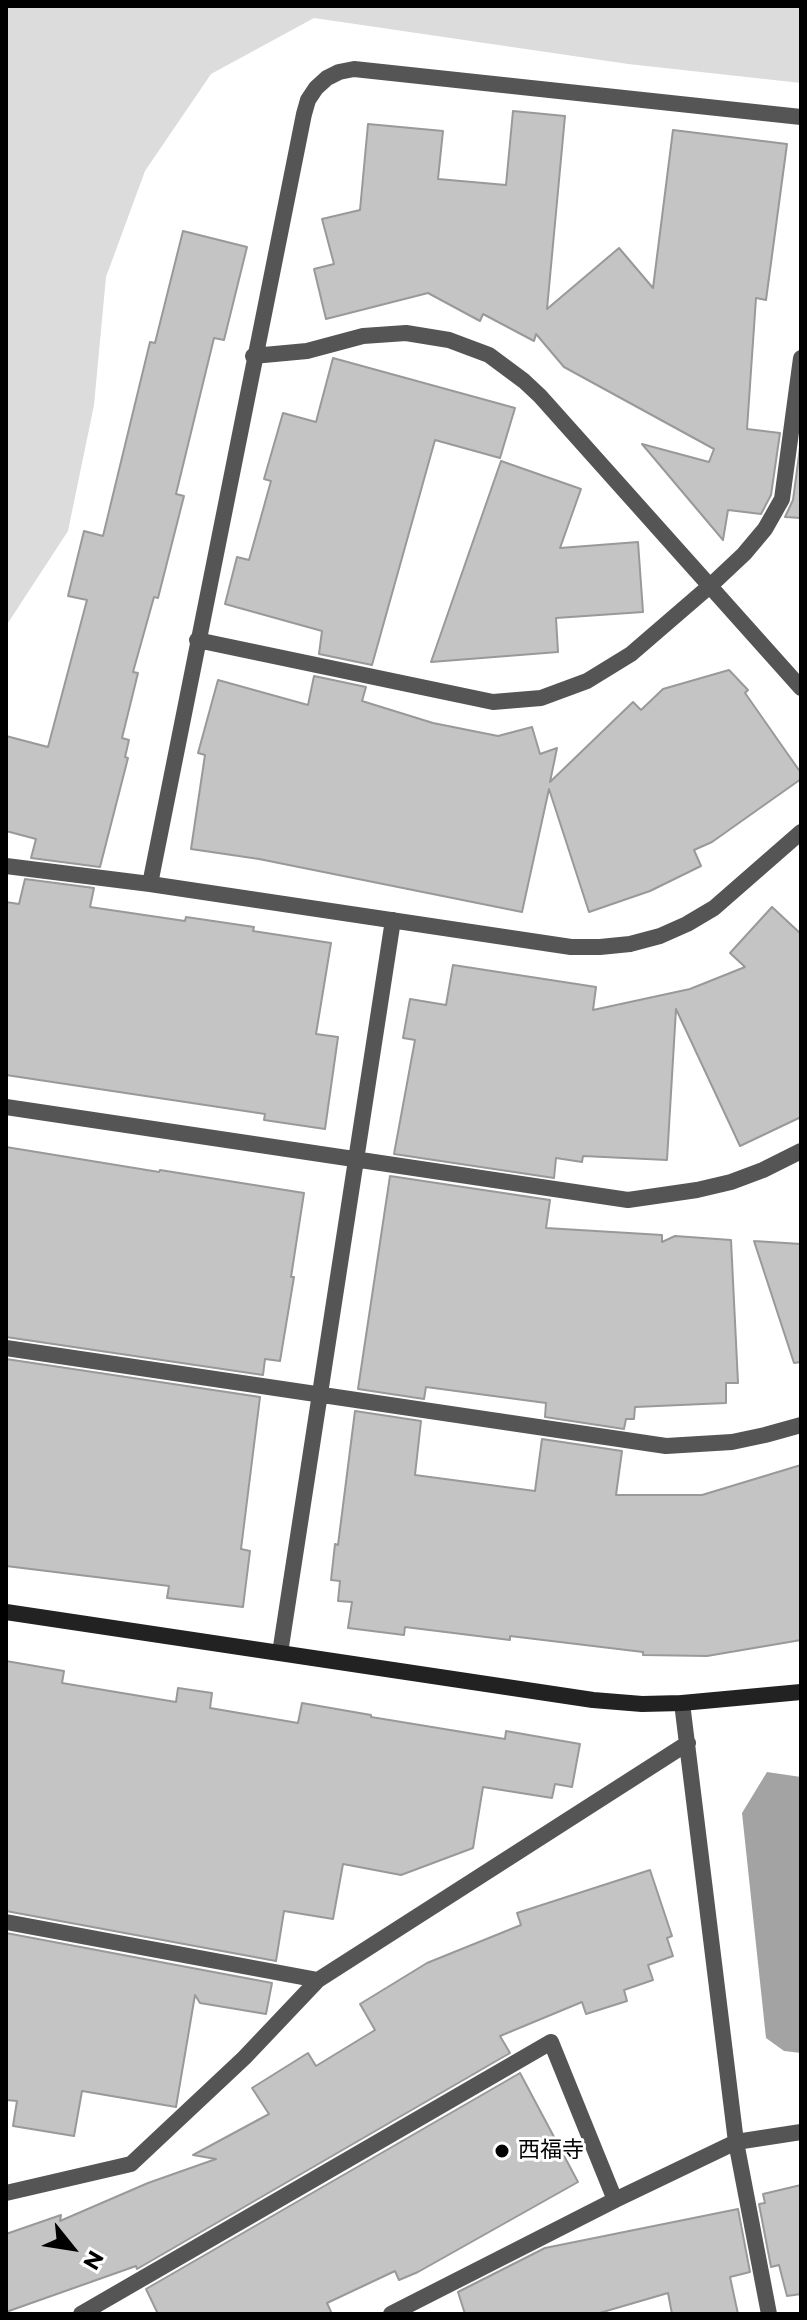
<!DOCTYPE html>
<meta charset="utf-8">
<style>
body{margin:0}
#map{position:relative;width:807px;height:2320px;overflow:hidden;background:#fff;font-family:Montserrat,sans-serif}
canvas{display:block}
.frame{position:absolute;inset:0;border:8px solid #000;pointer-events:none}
.north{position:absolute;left:32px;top:2208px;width:80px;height:80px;-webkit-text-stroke:6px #fff;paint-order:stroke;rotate:120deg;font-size:22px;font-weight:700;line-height:32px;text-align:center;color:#000}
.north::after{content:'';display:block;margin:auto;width:28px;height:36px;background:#000;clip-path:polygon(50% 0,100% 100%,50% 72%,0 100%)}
</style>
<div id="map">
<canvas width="807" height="2320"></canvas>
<div class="frame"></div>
<div class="north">N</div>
</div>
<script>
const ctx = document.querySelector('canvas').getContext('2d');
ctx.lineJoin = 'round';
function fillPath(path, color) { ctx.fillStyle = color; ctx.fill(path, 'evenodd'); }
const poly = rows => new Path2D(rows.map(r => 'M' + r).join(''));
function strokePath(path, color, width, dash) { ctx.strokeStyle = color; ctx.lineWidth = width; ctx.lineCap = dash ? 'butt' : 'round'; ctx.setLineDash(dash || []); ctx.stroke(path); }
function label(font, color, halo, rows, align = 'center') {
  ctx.font = font + ' Montserrat,"Noto Sans JP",sans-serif'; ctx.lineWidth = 6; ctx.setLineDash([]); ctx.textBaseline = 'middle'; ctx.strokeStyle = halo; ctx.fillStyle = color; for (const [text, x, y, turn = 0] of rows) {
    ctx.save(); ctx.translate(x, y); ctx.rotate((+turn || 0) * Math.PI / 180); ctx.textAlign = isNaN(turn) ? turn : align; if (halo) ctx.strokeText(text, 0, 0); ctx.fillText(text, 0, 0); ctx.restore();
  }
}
fillPath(poly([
 [6,6,801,6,801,83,628,64,314,18,211,74,145,171,106,277,94,405,68,531,6,626]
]), '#dcdcdc');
fillPath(poly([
 [767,1772,801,1777,801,2053,784,2051,766,2038,742,1813]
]), '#a3a3a3');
const building = poly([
 [513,111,565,116,547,309,619,248,653,288,673,130,787,144,766,300,756,298,747,429,780,433,771,495,761,514,728,510,723,540,642,444,709,462,714,449,564,367,536,334,534,341,483,314,480,321,428,293,326,319,314,269,334,264,322,219,360,210,368,124,443,131,438,179,506,185,513,111],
 [183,231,247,247,224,340,214,338,176,494,184,496,158,598,154,597,133,672,138,673,122,738,129,740,125,757,128,758,100,867,31,858,36,839,6,831,6,736,48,747,87,600,68,596,84,531,103,536,150,342,155,343,183,231],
 [333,358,515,408,500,458,435,440,372,665,319,654,322,631,225,604,237,557,249,560,271,481,264,479,283,413,316,422,333,358],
 [801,440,801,518,785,517,793,500,801,440],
 [501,461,581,489,560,548,638,542,643,612,556,618,558,652,431,662,501,461],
 [729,670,748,690,745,693,801,773,801,779,712,842,694,850,701,866,650,891,589,912,549,789,522,912,259,859,191,849,205,755,198,753,218,680,308,705,314,676,366,687,362,701,433,723,498,736,532,727,540,754,557,748,550,782,633,702,641,710,663,689,729,670],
 [25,879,94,888,90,907,185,921,186,917,254,927,253,931,331,943,316,1034,338,1037,325,1129,264,1120,265,1114,6,1075,6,902,19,904,25,879],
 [772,907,801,934,801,1117,740,1146,676,1009,667,1160,583,1156,582,1162,556,1158,554,1178,394,1154,415,1040,403,1038,410,999,446,1005,453,965,596,987,593,1010,690,989,745,967,730,953,772,907],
 [6,1147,159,1172,160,1170,304,1193,291,1277,294,1277,280,1361,265,1359,263,1375,6,1337,6,1147],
 [390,1176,550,1200,546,1228,662,1235,662,1242,675,1236,731,1240,738,1383,726,1383,726,1403,635,1407,634,1419,626,1419,624,1429,545,1417,546,1403,426,1387,424,1399,358,1389,390,1176],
 [754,1241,801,1244,801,1362,794,1363,754,1241],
 [6,1359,260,1397,241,1549,250,1551,243,1607,167,1598,169,1586,6,1566,6,1359],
 [355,1411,421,1421,415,1475,535,1491,542,1439,622,1451,616,1495,702,1495,801,1465,801,1640,707,1656,643,1655,643,1652,510,1636,510,1640,405,1627,404,1635,348,1628,352,1602,338,1601,340,1581,331,1580,335,1544,338,1545,355,1411],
 [6,1661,64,1671,62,1683,176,1702,178,1688,212,1693,210,1708,298,1723,302,1703,371,1715,371,1717,505,1739,506,1731,580,1744,572,1787,555,1784,552,1798,483,1787,473,1848,401,1875,343,1864,333,1919,284,1911,276,1961,6,1911,6,1661],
 [650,1870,672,1936,667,1938,673,1956,648,1965,653,1980,624,1990,627,2001,586,2014,582,2002,500,2036,510,2053,137,2269,136,2266,6,2312,6,2234,61,2215,60,2221,148,2183,216,2159,193,2155,269,2114,252,2088,308,2053,316,2066,375,2030,360,2004,427,1963,521,1925,517,1913,650,1870],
 [6,1933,272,1983,266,2014,200,2003,195,1995,176,2107,82,2091,74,2136,13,2126,17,2101,6,2100,6,1933],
 [520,2073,578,2182,418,2272,399,2280,395,2271,327,2303,332,2314,158,2314,146,2289,520,2073],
 [801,2185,801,2294,787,2296,779,2265,771,2267,759,2204,765,2203,763,2194,801,2185],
 [738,2209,750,2272,730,2277,738,2314,672,2314,668,2293,596,2314,465,2314,458,2292,545,2248,738,2209]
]);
fillPath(building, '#c4c4c4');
strokePath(building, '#999', 2);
strokePath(poly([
 [253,356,307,351,363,336,406,333,449,340,489,355,524,381,540,396,801,688],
 [197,640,493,702,541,698,587,681,631,654,711,585,744,554,765,529,782,499,801,358],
 [6,866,150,884,571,947,600,947,630,944,660,936,687,924,714,908,801,832],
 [150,884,304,114,308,100,316,88,327,78,339,72,354,69,801,117],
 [6,1107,628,1200,697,1190,731,1182,763,1170,801,1151],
 [6,1348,666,1446,732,1442,765,1435,801,1425],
 [280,1653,393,920],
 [682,1703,736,2142,769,2314],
 [6,1922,318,1980],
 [6,2193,131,2164,244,2058,318,1980,688,1743],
 [81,2314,551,2042,615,2200],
 [391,2314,615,2200,736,2142,801,2132]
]), '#555', 16);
strokePath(poly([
 [6,1612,593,1700,642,1704,682,1703,801,1692]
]), '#222', 16);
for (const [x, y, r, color] of [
 [502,2151,8,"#000"]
]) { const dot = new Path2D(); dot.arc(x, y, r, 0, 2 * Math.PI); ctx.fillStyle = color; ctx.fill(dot); strokePath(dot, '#fff', 3); }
label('22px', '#000', '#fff', [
 ["西福寺",518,2151]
], 'left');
</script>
